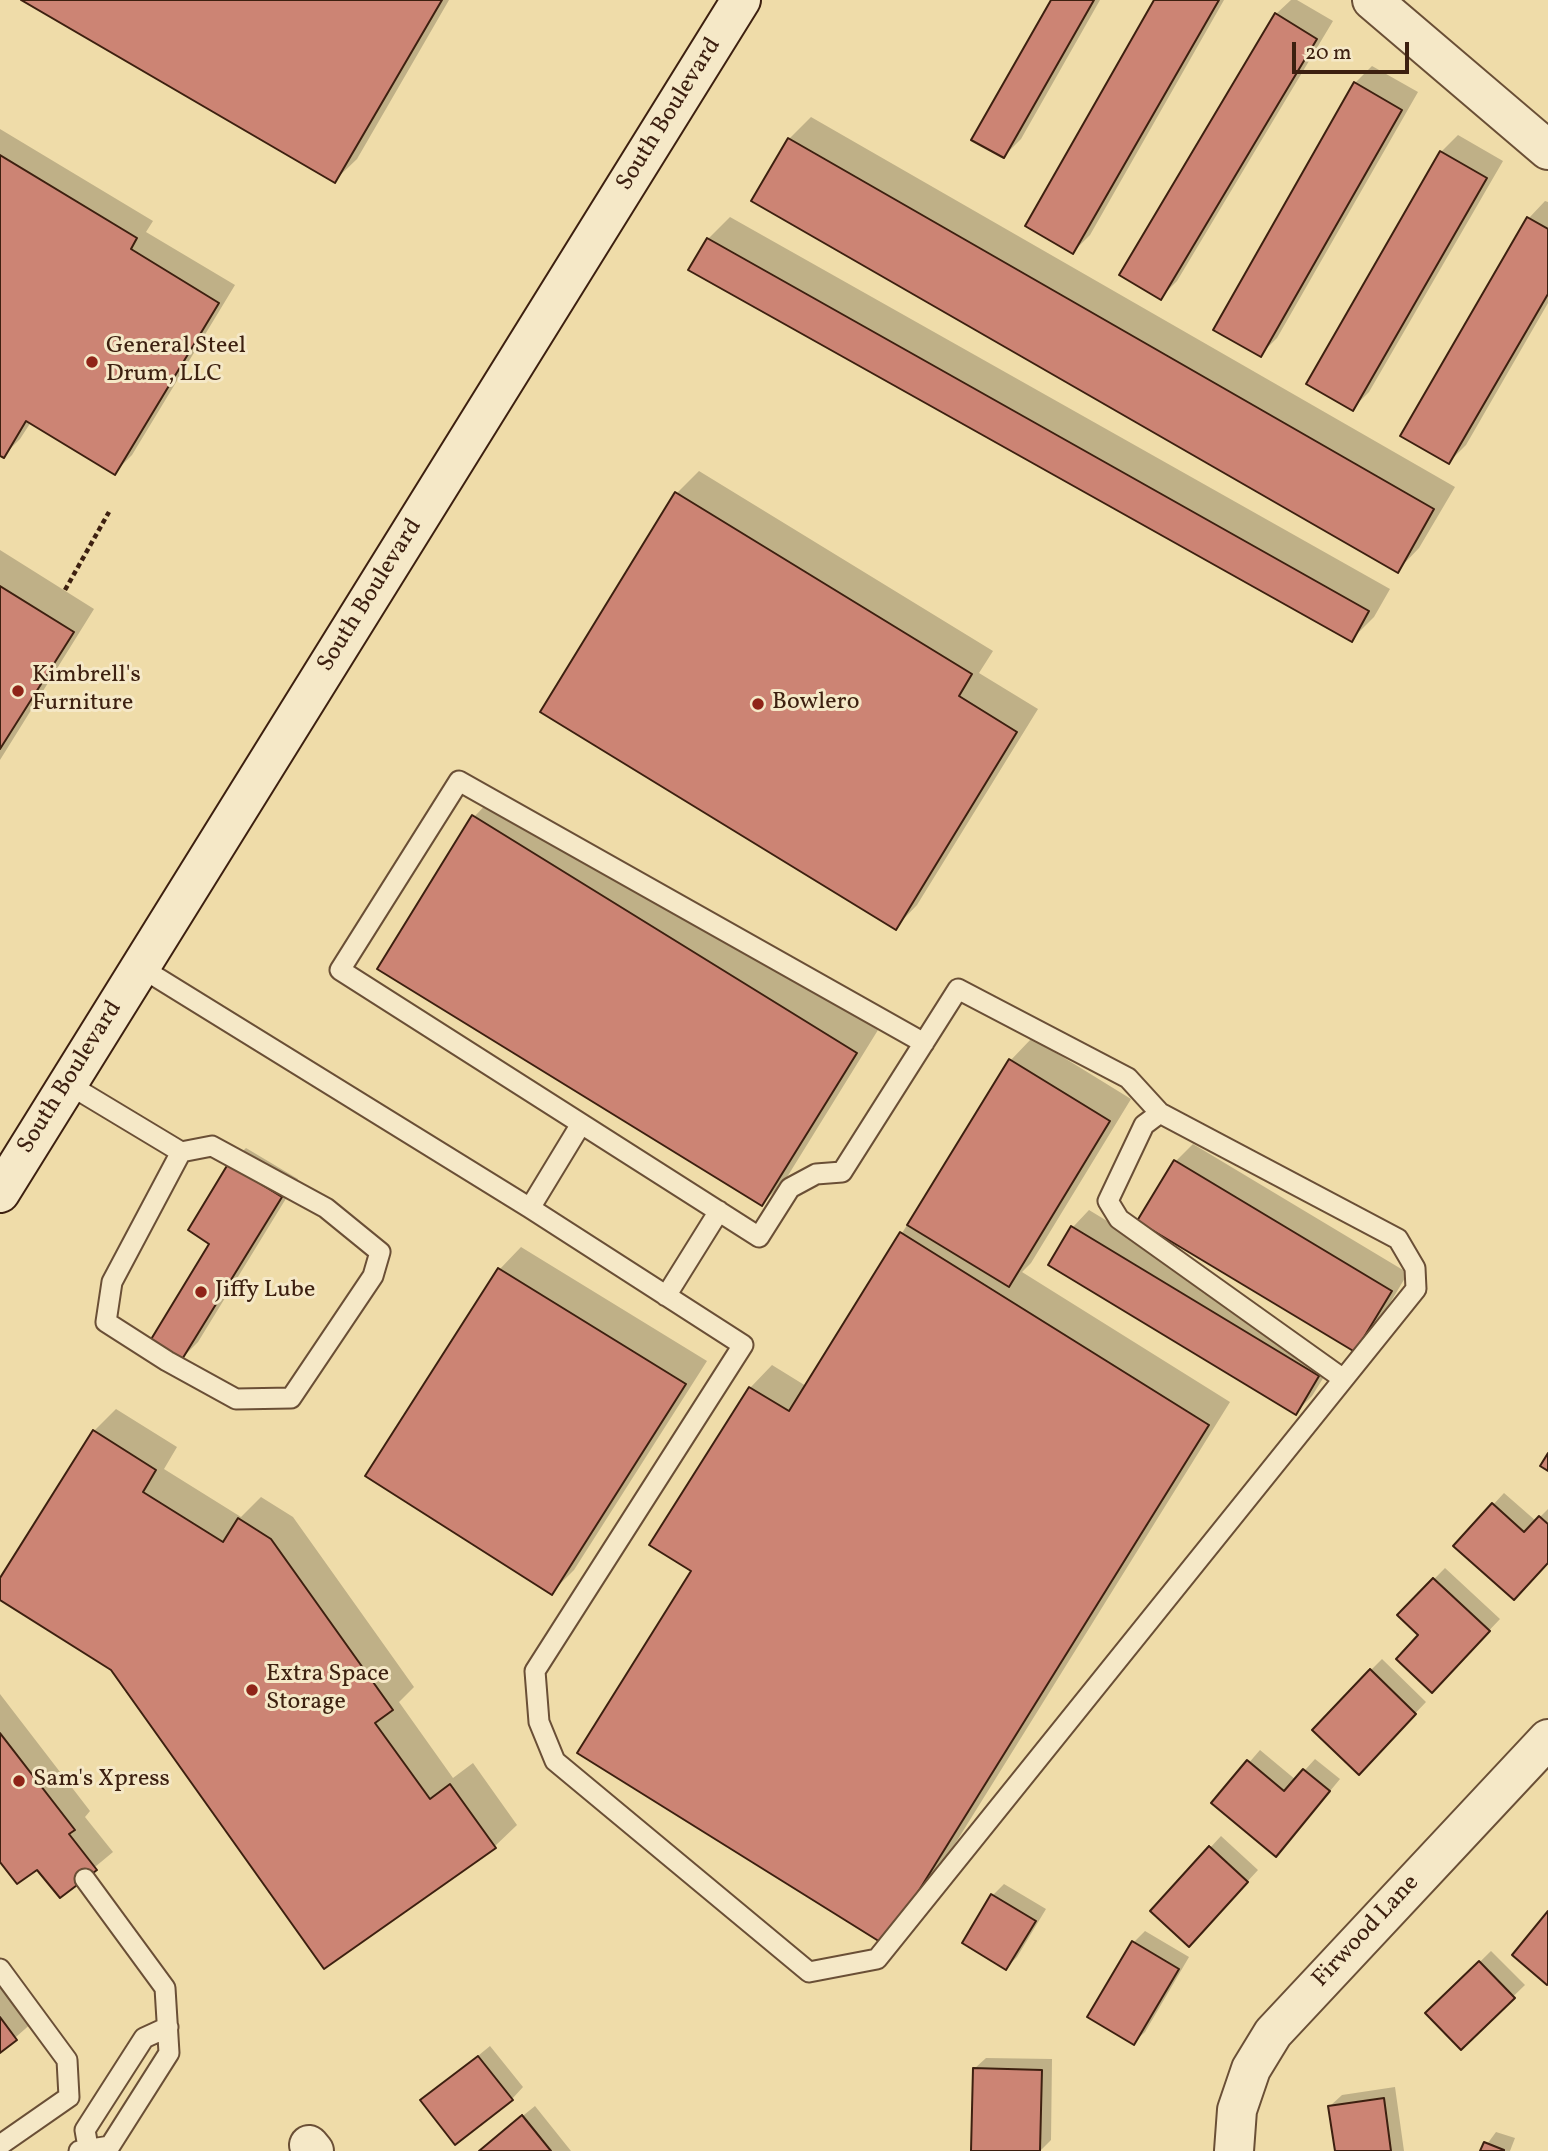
<!DOCTYPE html>
<style>
body{margin:0}
#map{position:relative;width:1548px;height:2151px;overflow:hidden;background:#efdca9;font-family:Vollkorn,serif}
canvas{display:block}
.scale{position:absolute;left:1292px;top:42px;width:117px;height:32px;box-sizing:border-box;border:4px solid #3d2010;border-top:0;padding-left:9px;font-size:21px;line-height:24px;white-space:nowrap;color:#3d2010;-webkit-text-stroke:5px #f5e8c7;paint-order:stroke}
</style>
<div id="map">
<canvas width="1548" height="2151"></canvas>
<div class="scale">20 m</div>
</div>
<script>
const ctx = document.querySelector('canvas').getContext('2d');
ctx.lineJoin = 'round';
function fillPath(path, color) { ctx.fillStyle = color; ctx.fill(path, 'evenodd'); }
const poly = rows => new Path2D(rows.map(r => 'M' + r).join(''));
function strokePath(path, color, width, dash) { ctx.strokeStyle = color; ctx.lineWidth = width; ctx.lineCap = dash ? 'butt' : 'round'; ctx.setLineDash(dash || []); ctx.stroke(path); }
function label(font, color, halo, rows, align = 'center') {
  ctx.font = font + ' Vollkorn,serif'; ctx.lineWidth = 6; ctx.setLineDash([]); ctx.textBaseline = 'middle'; ctx.strokeStyle = halo; ctx.fillStyle = color; for (const [text, x, y, turn = 0] of rows) {
    ctx.save(); ctx.translate(x, y); ctx.rotate((+turn || 0) * Math.PI / 180); ctx.textAlign = isNaN(turn) ? turn : align; if (halo) ctx.strokeText(text, 0, 0); ctx.fillText(text, 0, 0); ctx.restore();
  }
}
fillPath(poly([
 [25,0,449,0,357,159,334,181],
 [1054,0,1100,0,1021,139,1004,156],
 [1156,0,1224,0,1090,235,1073,252],
 [1291,0,1297,0,1333,21,1177,281,1160,298,1276,14],
 [1372,66,1418,92,1277,338,1260,355,1355,83],
 [811,117,1455,487,1419,548,1397,571,789,139],
 [0,129,153,221,146,232,235,285,132,455,115,472,31,422,20,439,3,456,0,454],
 [1458,135,1503,161,1369,392,1352,409,1308,383,1441,152],
 [1545,201,1548,202,1548,303,1466,445,1449,462,1402,436,1529,218],
 [730,217,1390,589,1374,617,1352,639,708,239],
 [699,471,993,651,979,673,1038,709,917,905,895,928,677,493],
 [0,550,94,609,0,760],
 [496,794,878,1030,784,1182,762,1204,474,817],
 [1032,1038,1131,1099,1031,1263,1022,1272,1230,1402,907,1921,694,1571,750,1388,772,1365,806,1386,1010,1061],
 [1193,1144,1408,1273,1372,1333,1355,1350,1140,1221,1176,1161],
 [246,1148,298,1179,198,1342,181,1359,229,1165],
 [1089,1210,1335,1359,1312,1396,1295,1413,1073,1227],
 [521,1247,707,1361,574,1570,551,1593,499,1270],
 [116,1409,177,1447,164,1469,241,1517,261,1497,293,1517,414,1687,399,1702,453,1778,473,1763,517,1825,494,1847,112,1668,0,1598,0,1581,94,1431],
 [1504,1493,1536,1521,1548,1509,1548,1562,1456,1545],
 [1445,1568,1500,1619,1443,1679,1420,1635,1399,1615],
 [1382,1659,1426,1702,1370,1761,1371,1670],
 [0,1694,90,1811,85,1817,113,1852,60,1896,37,1867,0,1859],
 [1260,1750,1296,1780,1315,1759,1340,1779,1287,1843,1214,1803],
 [1221,1836,1258,1870,1200,1933,1210,1848],
 [1004,1884,1046,1909,1017,1957,1006,1968,993,1895],
 [1145,1931,1189,1957,1145,2032,1133,2043,1089,2016,1134,1942],
 [1491,1951,1525,1985,1461,2047,1428,2013],
 [0,1977,33,2022,0,2051],
 [490,2046,523,2087,512,2099,423,2101],
 [986,2058,1052,2059,1051,2140,1040,2151,1012,2151,974,2069],
 [1395,2087,1404,2151,1337,2151,1330,2106,1342,2095],
 [535,2106,571,2151,480,2151,482,2149],
 [1496,2132,1515,2138,1510,2151,1482,2151]
]), '#0003');
const building = poly([
 [21,0,442,0,335,183,21,0],
 [1051,0,1094,0,1004,158,971,140,1051,0],
 [1154,0,1219,0,1073,254,1025,226,1154,0],
 [1275,13,1317,39,1161,300,1119,275,1275,13],
 [1354,82,1402,110,1261,357,1213,330,1354,82],
 [788,138,1434,509,1398,573,751,201,788,138],
 [1440,151,1487,178,1353,411,1306,384,1440,151],
 [0,155,137,238,131,249,219,303,115,475,26,421,4,458,0,456,0,155],
 [1527,217,1548,229,1548,294,1449,464,1400,436,1527,217],
 [707,238,1369,611,1352,642,688,270,707,238],
 [675,492,972,674,959,696,1017,732,896,930,540,712,675,492],
 [0,586,74,632,0,749,0,586],
 [472,815,857,1053,762,1206,377,969,472,815],
 [1009,1059,1110,1121,1009,1287,907,1225,1009,1059],
 [1174,1160,1392,1291,1355,1352,1137,1221,1174,1160],
 [228,1164,282,1197,181,1361,150,1341,209,1244,188,1230,228,1164],
 [1071,1226,1319,1376,1296,1415,1048,1265,1071,1226],
 [900,1232,1209,1425,885,1945,577,1753,691,1571,649,1545,749,1387,789,1411,900,1232],
 [498,1268,686,1384,552,1595,365,1476,498,1268],
 [93,1430,156,1470,143,1492,223,1542,238,1518,271,1539,393,1710,375,1723,430,1799,450,1784,496,1848,324,1969,111,1670,0,1600,0,1578,93,1430],
 [1548,1453,1548,1471,1540,1466,1548,1453],
 [1492,1503,1524,1532,1539,1516,1548,1524,1548,1563,1514,1600,1453,1546,1492,1503],
 [1433,1578,1490,1631,1432,1693,1396,1659,1418,1635,1397,1615,1433,1578],
 [1370,1669,1416,1714,1359,1775,1312,1730,1370,1669],
 [0,1733,75,1830,69,1834,97,1870,60,1898,37,1870,17,1884,0,1862,0,1733],
 [1247,1760,1284,1791,1303,1769,1330,1791,1276,1857,1211,1803,1247,1760],
 [1209,1846,1248,1882,1189,1947,1150,1911,1209,1846],
 [991,1894,1036,1921,1006,1970,962,1943,991,1894],
 [1548,1911,1548,1984,1547,1985,1512,1955,1548,1911],
 [1132,1941,1179,1969,1134,2045,1087,2017,1132,1941],
 [1479,1961,1515,1998,1461,2050,1425,2013,1479,1961],
 [0,2017,17,2040,0,2053,0,2017],
 [478,2056,513,2100,455,2145,420,2100,478,2056],
 [973,2068,1042,2070,1040,2151,971,2151,973,2068],
 [1384,2098,1391,2151,1335,2151,1328,2106,1384,2098],
 [522,2115,551,2151,479,2151,522,2115],
 [1484,2142,1504,2150,1504,2151,1480,2151,1484,2142]
]);
fillPath(building, '#cc8474');
strokePath(building, '#3d2010', 2);
const service = poly([
 [140,967,530,1208,743,1345,535,1671,539,1722,555,1761,809,1972,877,1959,1416,1289,1415,1268,1398,1239,1160,1113,1144,1125,1108,1201,1119,1219,1342,1378],
 [924,1043,459,781,340,970,759,1237,790,1188,816,1174,842,1172,958,989,1128,1078,1160,1113],
 [68,1084,181,1152,212,1146,326,1208,380,1252,373,1276,291,1398,236,1399,167,1361,106,1322,112,1282,181,1152],
 [530,1208,581,1124],
 [666,1296,719,1211],
 [0,1969,67,2060,69,2097,0,2145],
 [88,2147,85,2130,144,2038,168,2027],
 [79,2151,110,2146,169,2053,165,1988,85,1879]
]);
const minor = poly([
 [1372,0,1548,150],
 [309,2145,314,2151],
 [1234,2151,1237,2110,1251,2069,1273,2033,1548,1739]
]);
const secondary = poly([
 [0,1193,741,0]
]);
strokePath(service, '#6a4f36', 23);
strokePath(minor, '#6a4f36', 42);
strokePath(secondary, '#3d2010', 42);
strokePath(poly([
 [65,590,109,512]
]), '#3d2010', 4.5, [5, 3.5]);
strokePath(service, '#f5e8c7', 19);
strokePath(minor, '#f5e8c7', 38);
strokePath(secondary, '#f5e8c7', 38);
for (const [x, y, r, color] of [
 [92,362,7,"#8f2418"],
 [18,691,7,"#8f2418"],
 [758,704,7,"#8f2418"],
 [201,1292,7,"#8f2418"],
 [252,1690,7,"#8f2418"],
 [19,1781,7,"#8f2418"]
]) { const dot = new Path2D(); dot.arc(x, y, r, 0, 2 * Math.PI); ctx.fillStyle = color; ctx.fill(dot); strokePath(dot, '#f5e8c7', 2.5); }
label('24px', '#3d2010', '#f5e8c7', [
 ["South Boulevard",670,115,-58],
 ["South Boulevard",371,596,-58],
 ["South Boulevard",71,1078,-58],
 ["Firwood Lane",1367,1932,-47]
]);
label('24px', '#3d2010', '#f5e8c7', [
 ["General Steel",106,348],
 ["Drum, LLC",106,376],
 ["Kimbrell's",32,677],
 ["Furniture",32,705],
 ["Bowlero",772,704],
 ["Jiffy Lube",215,1292],
 ["Extra Space",266,1676],
 ["Storage",266,1704],
 ["Sam's Xpress",33,1781]
], 'left');
</script>
